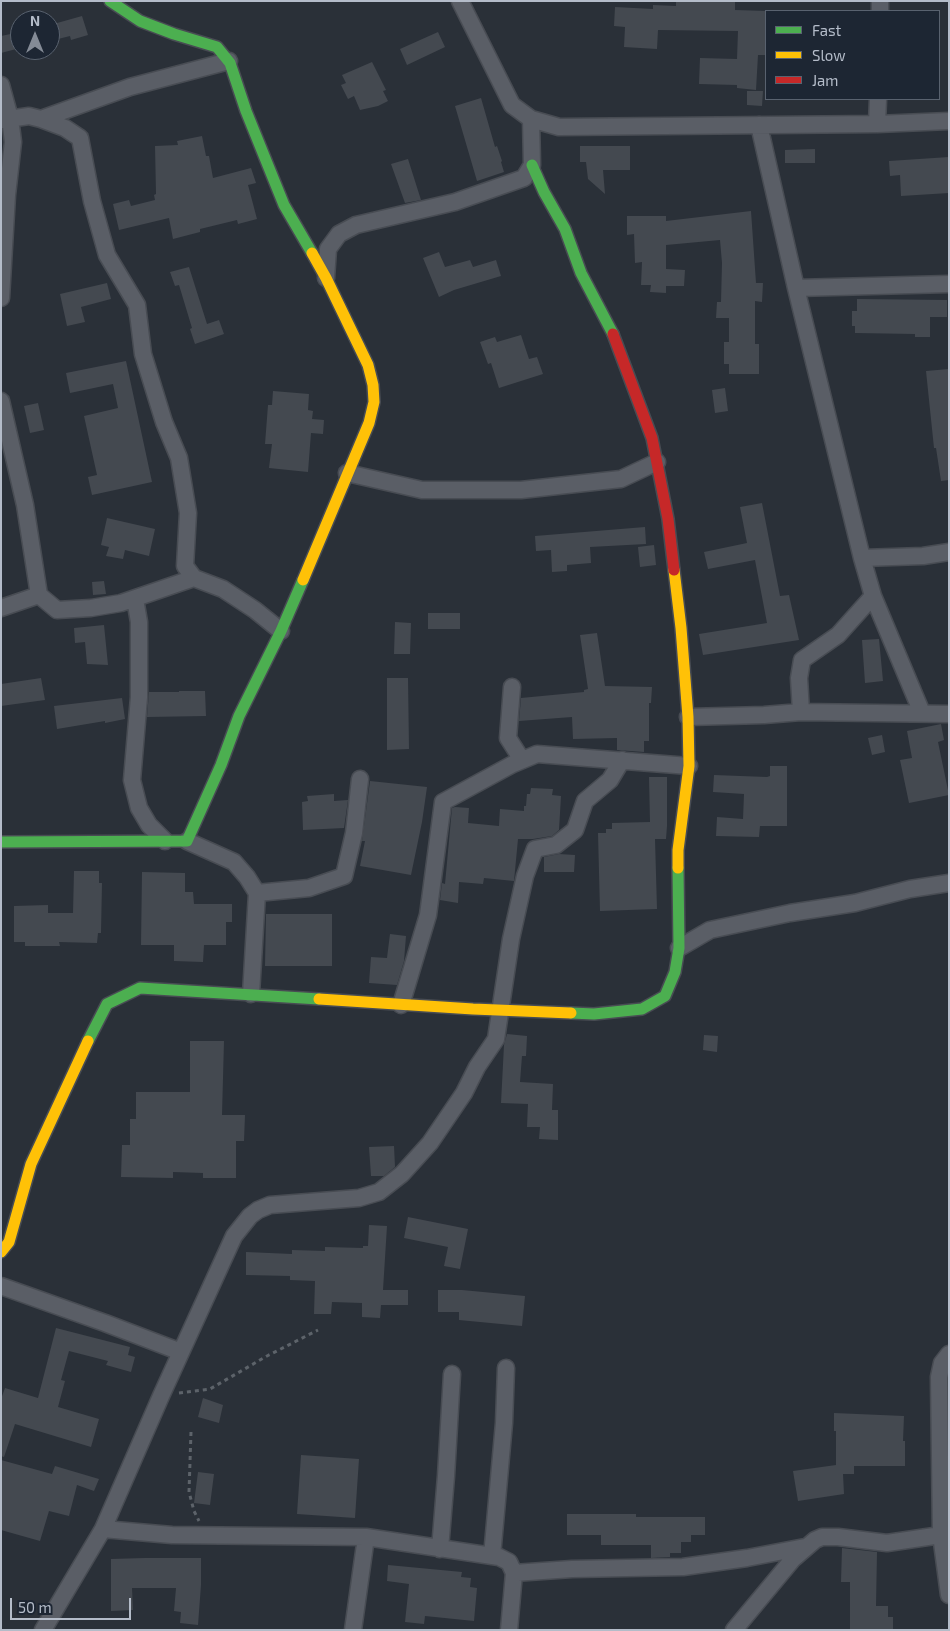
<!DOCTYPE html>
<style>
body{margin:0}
#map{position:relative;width:950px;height:1631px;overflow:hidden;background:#2a3038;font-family:"Exo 2",sans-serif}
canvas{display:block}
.frame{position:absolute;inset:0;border:2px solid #b4bcc9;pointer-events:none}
.legend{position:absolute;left:765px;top:10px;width:175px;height:90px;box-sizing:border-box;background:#1d2633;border:1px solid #59626f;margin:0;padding:6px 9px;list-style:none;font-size:15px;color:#b4bcc9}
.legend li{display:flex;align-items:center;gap:10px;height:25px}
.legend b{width:25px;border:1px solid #59626f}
.north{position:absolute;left:10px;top:10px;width:50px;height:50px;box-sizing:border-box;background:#1d2633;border:1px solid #59626f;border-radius:50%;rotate:0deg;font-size:14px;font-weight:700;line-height:20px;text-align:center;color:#b4bcc9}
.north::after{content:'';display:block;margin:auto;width:18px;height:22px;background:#848b96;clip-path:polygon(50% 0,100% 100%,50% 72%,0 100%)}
.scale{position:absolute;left:10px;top:1598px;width:121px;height:22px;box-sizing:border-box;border:2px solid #b4bcc9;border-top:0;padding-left:6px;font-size:15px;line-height:18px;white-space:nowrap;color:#b4bcc9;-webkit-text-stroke:4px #1d2633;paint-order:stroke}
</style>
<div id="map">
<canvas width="950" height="1631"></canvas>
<div class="frame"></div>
<ul class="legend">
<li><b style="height:6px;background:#4caf50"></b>Fast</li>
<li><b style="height:6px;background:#ffc107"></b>Slow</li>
<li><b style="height:6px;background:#c62828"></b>Jam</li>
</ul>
<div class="north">N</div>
<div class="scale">50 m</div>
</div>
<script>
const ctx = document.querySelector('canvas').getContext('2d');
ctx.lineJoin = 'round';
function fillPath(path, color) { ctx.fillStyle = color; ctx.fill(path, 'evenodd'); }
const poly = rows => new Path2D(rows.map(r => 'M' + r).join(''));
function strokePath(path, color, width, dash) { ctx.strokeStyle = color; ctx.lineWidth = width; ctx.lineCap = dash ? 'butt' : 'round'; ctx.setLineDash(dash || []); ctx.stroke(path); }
fillPath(poly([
 [676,1,735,1,735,10,766,11,766,55,758,55,756,90,737,88,737,85,699,84,700,58,737,59,738,31,658,30,657,49,624,47,625,27,614,26,615,7,653,9,653,5,676,6],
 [82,16,88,35,71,40,70,36,50,41,50,25],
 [20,32,20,48,1,53,1,36],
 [438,32,445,47,407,65,400,49],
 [372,62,386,90,383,91,388,101,378,106,360,110,354,96,348,99,341,85,346,83,342,75],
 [747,91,763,91,762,106,747,105],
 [481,98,495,147,497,146,502,161,501,162,504,172,477,181,455,106],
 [202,136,206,156,209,156,213,178,251,168,256,183,248,185,257,219,238,224,237,220,200,229,200,232,173,239,169,218,119,230,113,204,129,200,131,206,155,200,154,195,156,194,155,146,178,145,177,141],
 [580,146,630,146,630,170,603,170,605,194,588,179,586,162,580,162],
 [815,149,815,163,785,163,785,150],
 [949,157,949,193,901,196,900,175,890,176,889,161],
 [408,159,421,200,405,203,391,164],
 [751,211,756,283,763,283,762,302,755,301,755,344,759,344,759,374,729,374,729,364,724,364,724,342,729,342,729,318,716,318,717,302,721,302,722,263,720,240,666,245,666,269,685,270,684,286,666,286,666,293,650,292,651,285,641,285,642,262,635,263,634,234,627,235,627,216,666,216,666,221],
 [439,252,445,267,470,260,473,267,496,260,501,276,454,290,439,297,423,258],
 [189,267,207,324,219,320,224,334,195,344,190,329,192,328,179,285,175,286,170,272],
 [107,283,111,299,81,307,85,322,67,326,60,294],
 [857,299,947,300,947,317,930,317,930,337,915,337,915,334,855,333,855,326,852,326,852,311,857,311],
 [521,335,529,359,537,357,543,374,499,388,491,363,488,364,480,342,495,337,497,342],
 [126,361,152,482,92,495,88,477,97,475,84,416,118,408,113,384,70,393,66,373],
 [949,369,949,480,941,481,936,448,934,448,926,371],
 [725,388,728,411,715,413,712,390],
 [273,391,309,394,308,410,313,411,312,419,324,420,323,434,311,433,308,472,269,468,272,444,265,444,268,405,272,405],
 [38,403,44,430,30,433,24,406],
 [762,503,780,596,789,595,799,640,703,655,699,634,767,623,755,560,708,569,704,552,747,543,740,507],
 [107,518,155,529,149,556,125,550,123,559,106,556,109,547,101,545],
 [645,527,646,544,590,547,591,563,567,565,567,571,552,572,551,550,536,551,535,536],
 [654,545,656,565,640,567,638,547],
 [104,581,106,594,93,595,92,582],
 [428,613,460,613,460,629,428,629],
 [395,622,411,623,410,654,394,654],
 [104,625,108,665,87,664,85,642,75,643,74,628],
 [597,633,605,686,652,687,651,703,649,703,649,741,644,741,644,752,617,750,617,738,573,739,572,717,519,721,521,698,584,692,584,690,588,689,580,635],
 [879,639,883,681,865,683,862,640],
 [41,678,45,700,1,706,1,684],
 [387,678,408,678,409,749,387,750],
 [179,691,205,691,206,716,147,717,149,692,179,692],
 [122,698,125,719,105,723,105,721,57,729,54,706],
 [941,724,944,740,938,742,949,795,909,803,900,760,912,758,907,731],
 [882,735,885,752,872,755,868,738],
 [770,766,787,766,787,826,760,826,759,837,716,836,717,817,743,819,744,794,713,792,714,775,767,777,770,776],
 [649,777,667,777,667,826,666,839,655,839,657,909,600,911,598,833,606,833,606,829,612,829,612,823,650,822],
 [370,781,427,787,422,822,411,875,360,866,365,841,362,841],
 [531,788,553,789,552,795,561,796,559,830,552,836,533,839,518,839,514,881,484,878,483,884,459,882,458,903,440,900,442,883,445,884,452,808,455,807,469,808,468,823,499,826,500,809,524,811,524,806,526,806,527,794,530,794],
 [334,794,334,801,348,800,344,828,303,830,302,802,308,801,307,796],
 [559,854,575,855,574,872,544,872,544,857],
 [74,871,99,871,99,883,102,883,101,933,98,933,97,943,59,942,60,946,25,946,25,942,14,942,14,906,48,905,48,913,73,913],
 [142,872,185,873,185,892,193,892,194,904,232,904,232,922,226,922,226,945,204,945,203,962,174,961,174,945,141,945],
 [266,914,332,914,332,966,265,966],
 [390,934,406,936,404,961,397,985,369,983,371,957,387,958],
 [507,1034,527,1036,526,1056,522,1056,520,1082,553,1084,552,1110,558,1110,558,1140,539,1139,540,1127,527,1127,528,1104,501,1103,504,1045],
 [704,1035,718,1036,717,1052,703,1050],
 [190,1041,224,1041,222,1115,245,1115,244,1141,236,1141,236,1178,203,1178,203,1173,173,1172,173,1178,121,1177,122,1145,130,1145,130,1119,136,1119,136,1092,190,1092],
 [394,1146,395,1167,384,1176,371,1176,369,1147],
 [408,1217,468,1229,460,1269,444,1266,448,1247,404,1238],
 [369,1225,387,1226,383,1290,408,1290,408,1305,381,1305,380,1318,362,1317,362,1303,332,1302,331,1314,314,1314,315,1281,290,1280,290,1276,246,1275,246,1252,292,1254,292,1250,325,1251,325,1247,363,1248,363,1246,368,1246],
 [438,1290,462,1290,525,1296,522,1326,459,1320,459,1312,438,1312],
 [56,1328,130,1347,128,1355,135,1357,131,1372,106,1365,108,1361,69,1351,61,1380,65,1381,58,1407,99,1419,91,1447,15,1424,4,1457,1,1456,1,1399,5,1388,38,1398],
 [203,1398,223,1405,219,1423,198,1417],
 [834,1413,904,1416,903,1441,905,1441,905,1466,854,1466,854,1474,843,1474,844,1494,798,1501,793,1471,836,1465,836,1431,834,1431],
 [301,1455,359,1459,355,1518,297,1514],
 [1,1460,52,1474,55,1466,99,1479,94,1491,77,1485,69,1516,49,1511,40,1541,1,1530],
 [198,1472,214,1474,210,1505,194,1503],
 [567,1514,636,1514,636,1517,705,1517,705,1535,691,1535,691,1542,681,1542,681,1553,670,1553,670,1557,651,1558,651,1545,601,1545,601,1535,567,1535],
 [842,1548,877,1552,876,1606,888,1606,888,1617,893,1617,893,1630,850,1630,850,1582,841,1582],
 [145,1558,201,1558,201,1585,198,1625,180,1623,181,1612,174,1611,176,1588,132,1588,133,1610,111,1611,111,1559],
 [388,1565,462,1572,461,1577,471,1578,470,1587,477,1588,474,1621,425,1616,424,1624,405,1622,409,1584,387,1581]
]), '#444950');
const street = poly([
 [460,1,512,105,531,119,559,127,877,124,949,121],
 [880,11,880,1],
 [1,85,10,118,13,142,7,195,1,298],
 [41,119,130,87,229,61],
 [1,120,29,116,41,119,65,128,80,138,92,201,107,255,137,305,143,354,164,422,179,458,188,513,185,566,194,578,223,589,255,610,281,631],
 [877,124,878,99],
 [759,125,796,288,862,558,873,596,922,713],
 [326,278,328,249,339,234,356,225,455,202,524,178,532,165,531,119],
 [796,288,949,284],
 [1,401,25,505,39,595,57,610,91,608,121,603,194,578],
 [347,473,422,490,521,490,621,479,657,462],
 [862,558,923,556,949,552],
 [135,599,139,622,139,697,132,780,139,808,149,825,165,841],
 [1,608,39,595],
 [512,687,508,738,522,760],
 [801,712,799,678,802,660,838,635,873,596],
 [688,717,764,715,801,712,949,714],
 [187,841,234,862,247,877,257,893,251,994],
 [257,893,309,888,344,876,354,833,360,779],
 [679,948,710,930,790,913,855,903,910,889,949,883],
 [401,1005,428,915,443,802,513,764,537,754,689,766],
 [1,1286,105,1323,181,1352],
 [949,1354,942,1363,939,1377,941,1535,949,1595],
 [103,1529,172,1535,366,1537,499,1557,509,1562,514,1573,509,1630],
 [440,1549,446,1476,452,1374],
 [492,1556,504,1423,506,1368],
 [514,1573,572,1569,683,1567,747,1558,805,1547],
 [43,1630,103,1529,161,1396,234,1236,250,1216,258,1210,270,1205,359,1198,379,1192,402,1174,430,1143,464,1093,477,1067,496,1039,511,939,525,876,535,849,556,845,575,830,585,801,610,780,622,760],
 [353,1630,366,1537],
 [734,1630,793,1559,815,1540,822,1537,838,1537,887,1543,941,1535]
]);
const fast = poly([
 [110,1,140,21,174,34,217,47,230,63,246,111,284,205,312,253],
 [532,165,544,192,565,229,581,273,613,334],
 [1,842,187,841,221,765,239,716,281,631,303,580],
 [571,1013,594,1014,642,1009,665,996,675,972,679,948,678,868],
 [88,1041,107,1004,140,988,319,999]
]);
const slow = poly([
 [674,570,681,628,688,717,689,766,678,850,678,868],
 [303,580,369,423,374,402,373,385,368,365,326,278,312,253],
 [319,999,473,1009,571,1013],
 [1,1252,9,1242,31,1164,88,1041]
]);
const jam = poly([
 [613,334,652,438,668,519,674,570]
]);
strokePath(street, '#484c53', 19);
strokePath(fast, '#484c53', 14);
strokePath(slow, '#484c53', 14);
strokePath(jam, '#484c53', 14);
strokePath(poly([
 [179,1393,210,1389,267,1356,318,1330],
 [191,1432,189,1492,194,1511,199,1521]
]), '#5d636a', 3, [4, 4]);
strokePath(street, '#5a5e66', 16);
strokePath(fast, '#4caf50', 11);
strokePath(slow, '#ffc107', 11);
strokePath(jam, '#c62828', 11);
</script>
